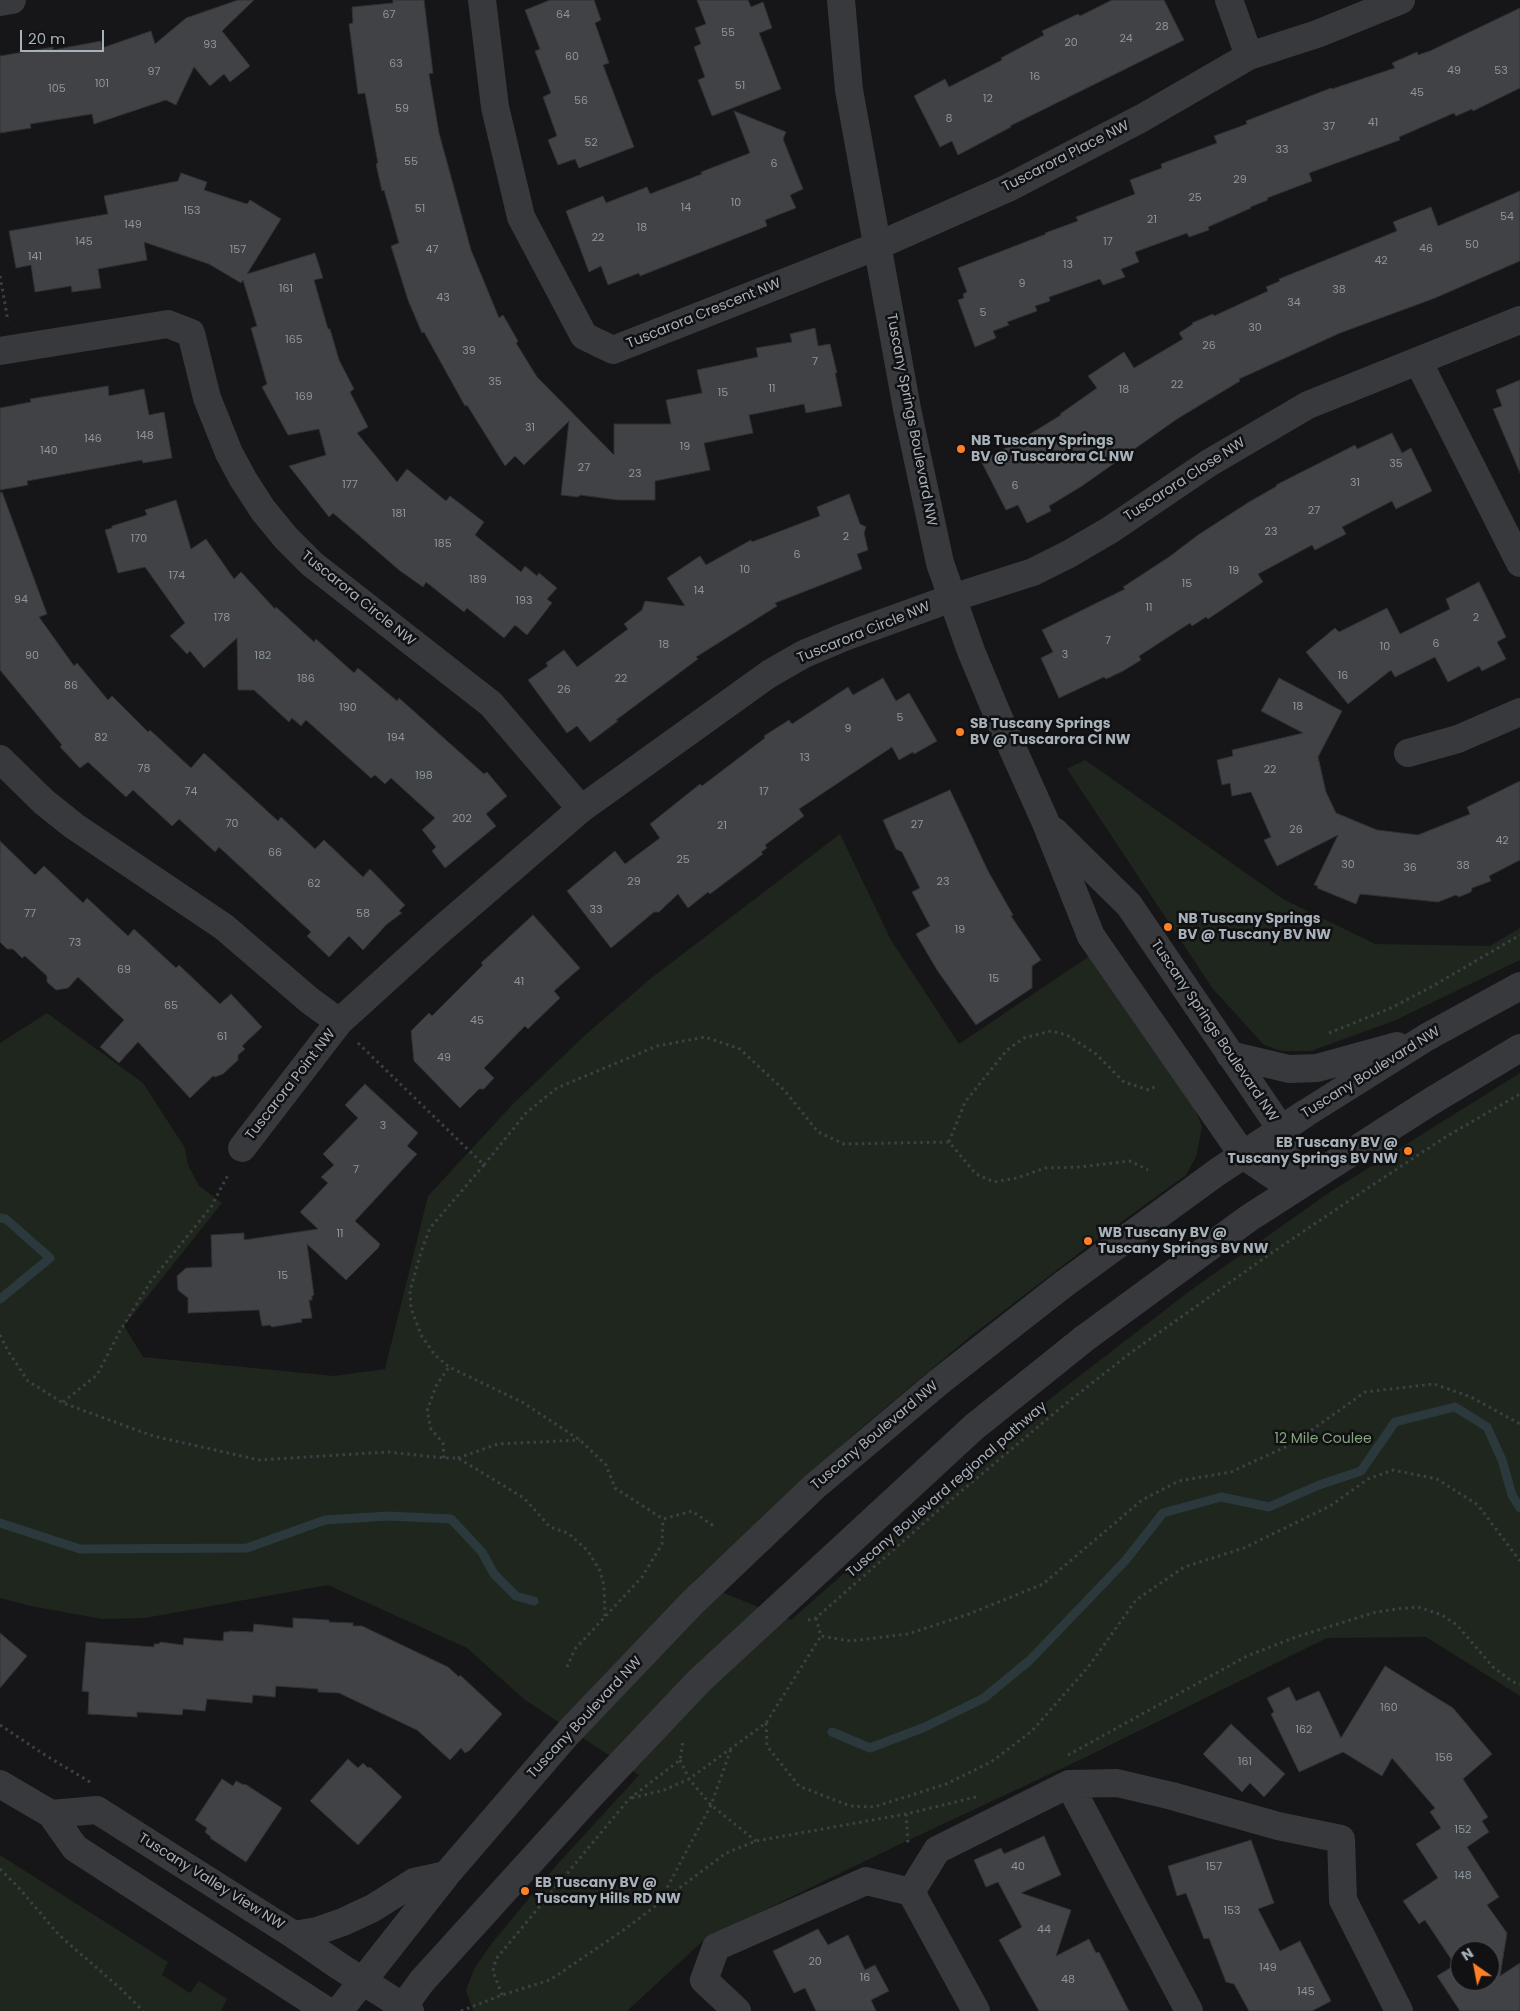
<!DOCTYPE html>
<style>
body{margin:0}
#map{position:relative;width:1520px;height:2011px;overflow:hidden;background:#161618;font-family:Poppins,sans-serif}
canvas{display:block}
.north{position:absolute;left:1450px;top:1941px;width:50px;height:50px;box-sizing:border-box;background:#111113;border:1px solid #4d5155;border-radius:50%;rotate:327deg;font-size:14px;font-weight:700;line-height:20px;text-align:center;color:#a7b1b9}
.north::after{content:'';display:block;margin:auto;width:18px;height:22px;background:#fe8027;clip-path:polygon(50% 0,100% 100%,50% 72%,0 100%)}
.scale{position:absolute;left:20px;top:30px;width:84px;height:22px;box-sizing:border-box;border:2px solid #a7b1b9;border-top:0;padding-left:6px;font-size:15px;line-height:18px;white-space:nowrap;color:#a7b1b9;-webkit-text-stroke:4px #111113;paint-order:stroke}
</style>
<div id="map">
<canvas width="1520" height="2011"></canvas>
<div class="north">N</div>
<div class="scale">20 m</div>
</div>
<script>
const ctx = document.querySelector('canvas').getContext('2d');
ctx.lineJoin = 'round';
function fillPath(path, color) { ctx.fillStyle = color; ctx.fill(path, 'evenodd'); }
const poly = rows => new Path2D(rows.map(r => 'M' + r).join(''));
function strokePath(path, color, width, dash) { ctx.strokeStyle = color; ctx.lineWidth = width; ctx.lineCap = dash ? 'butt' : 'round'; ctx.setLineDash(dash || []); ctx.stroke(path); }
function label(font, color, halo, rows, align = 'center') {
  ctx.font = font + ' Poppins,sans-serif'; ctx.lineWidth = 5; ctx.setLineDash([]); ctx.textBaseline = 'middle'; ctx.strokeStyle = halo; ctx.fillStyle = color; for (const [text, x, y, turn = 0] of rows) {
    ctx.save(); ctx.translate(x, y); ctx.rotate((+turn || 0) * Math.PI / 180); ctx.textAlign = isNaN(turn) ? turn : align; if (halo) ctx.strokeText(text, 0, 0); ctx.fillText(text, 0, 0); ctx.restore();
  }
}
fillPath(poly([
 [1085,760,1283,899,1375,944,1490,946,1520,928,1520,960,1396,1020,1311,1051,1282,1051,1264,1045,1213,989,1067,769],
 [840,834,891,940,959,1044,1091,955,1192,1101,1202,1127,1196,1157,1186,1175,1087,1247,971,1336,854,1434,694,1581,791,1620,937,1491,1060,1391,1191,1290,1330,1192,1520,1073,1520,1696,1426,1637,1327,1638,1084,1758,894,1847,705,1939,627,2011,473,2011,466,1990,474,1969,492,1943,554,1868,639,1775,525,1700,467,1648,328,1585,145,1618,102,1619,30,1606,0,1598,0,1043,47,1013,143,1083,185,1148,188,1165,199,1186,222,1203,124,1326,143,1357,334,1376,385,1369,428,1196,513,1104,583,1037,650,979],
 [0,1855,168,1962,162,1975,190,1993,199,1981,227,1999,221,2011,0,2011]
]), '#1e261d');
strokePath(poly([
 [0,1218,6,1219,50,1258,0,1299],
 [0,1523,80,1549,247,1548,325,1520,389,1516,451,1519,482,1552,494,1574,516,1596,534,1601],
 [832,1732,870,1748,925,1727,984,1698,1030,1660,1125,1561,1163,1513,1221,1497,1269,1507,1319,1485,1361,1471,1395,1422,1455,1407,1487,1427,1502,1460,1512,1495,1520,1508]
]), '#2b393d', 9);
const building = poly([
 [238,0,254,0,222,31,250,66,230,82,224,74,210,86,194,67,176,105,166,100,94,124,92,114,30,124,31,128,0,133,0,56,53,47,53,50,101,41,102,48,151,31,155,44,186,18,238,0],
 [393,0,424,0,433,73,429,74,439,133,471,250,499,318,503,315,518,341,516,343,537,377,614,455,614,424,671,424,666,400,702,393,697,370,758,357,756,348,792,342,790,334,815,328,818,346,830,344,837,373,835,373,842,406,806,413,804,404,749,415,753,433,704,443,710,470,655,481,655,500,618,500,580,495,578,497,561,495,569,421,524,465,515,456,505,466,467,405,465,406,424,332,422,333,408,300,391,246,399,243,384,190,382,191,376,164,378,163,365,93,358,94,349,24,353,23,352,7,393,3,393,0],
 [550,0,594,0,601,20,595,23,609,63,603,65,634,147,579,168,575,159,558,165,548,140,557,136,543,97,551,93,535,51,540,49,525,10,550,0],
 [697,0,748,0,751,7,763,2,772,28,759,33,781,89,712,116,698,80,705,77,694,47,701,44,695,28,706,24,697,0],
 [1112,0,1164,0,1184,40,1010,126,1011,127,958,155,952,141,940,147,914,96,945,79,949,87,1002,60,1001,58,1044,35,1042,31,1078,14,1080,16,1112,0],
 [1520,8,1520,88,1473,111,1472,109,1456,116,1454,113,1399,137,1400,140,1309,173,1312,181,1267,198,1268,200,1250,207,1251,208,1208,227,1209,230,1189,237,1187,233,1135,252,1139,262,1121,269,1125,277,1103,285,1100,279,1049,297,1050,301,1035,306,1037,311,1007,322,1009,325,993,331,996,338,975,347,958,300,964,298,963,294,967,292,958,268,1046,234,1045,233,1078,221,1076,217,1135,194,1130,180,1162,168,1161,164,1217,143,1214,136,1247,124,1246,121,1331,88,1332,89,1395,68,1392,63,1417,52,1418,55,1430,51,1520,8],
 [734,111,786,132,783,139,803,189,790,195,796,208,765,220,767,226,640,276,639,273,608,285,601,266,589,272,566,211,603,196,606,203,647,187,650,194,702,174,701,172,750,153,734,111],
 [181,173,207,182,204,190,247,204,250,200,281,219,247,274,315,253,323,278,314,280,328,329,330,329,339,360,354,389,350,392,368,427,357,433,397,482,407,469,446,501,450,496,484,522,475,535,521,572,525,566,537,576,539,573,557,588,547,599,552,603,527,635,515,625,504,638,467,608,464,612,426,582,423,587,399,570,333,513,329,517,289,466,326,455,319,429,288,435,262,387,267,384,251,328,257,326,243,280,241,283,209,264,144,242,147,260,98,269,101,288,72,292,71,286,35,292,31,265,16,268,9,231,108,214,104,196,178,181,181,173],
 [1520,191,1520,261,1435,298,1340,333,1239,379,1240,381,1177,419,1082,486,1049,506,1051,511,1027,523,1018,505,1006,510,981,461,1017,442,1061,415,1060,414,1097,388,1088,376,1124,352,1134,368,1183,339,1179,333,1193,324,1192,323,1213,314,1214,316,1268,291,1266,287,1280,281,1279,279,1397,231,1393,222,1431,207,1438,226,1520,191],
 [1520,380,1520,473,1493,409,1502,406,1496,390,1520,380],
 [108,386,109,396,144,389,149,415,164,412,172,458,143,463,142,460,27,481,28,485,0,490,0,408,31,402,30,399,108,386],
 [1392,433,1402,453,1411,448,1432,491,1396,509,1392,501,1342,527,1346,534,1315,550,1312,545,1258,574,1263,582,1208,619,1206,617,1192,626,1190,623,1139,656,1141,660,1123,671,1106,679,1104,677,1059,698,1041,658,1053,652,1042,630,1125,589,1123,587,1169,557,1198,535,1249,502,1277,486,1276,485,1355,445,1357,449,1392,433],
 [2,492,47,614,39,617,74,666,77,663,108,700,112,696,148,732,150,730,191,768,204,753,278,821,281,817,315,849,324,840,363,877,370,869,405,905,399,911,402,913,387,924,363,950,349,936,329,957,307,936,311,932,219,847,215,852,179,819,172,826,133,790,126,797,88,762,80,768,60,747,62,745,0,670,0,493,2,492],
 [849,494,860,524,866,527,864,533,868,550,857,554,862,569,775,603,777,606,696,657,698,659,616,720,618,721,590,742,577,726,567,733,528,680,548,666,546,663,564,650,577,667,628,629,624,624,642,610,645,601,685,606,667,578,700,556,706,565,751,540,752,542,820,516,817,507,849,494],
 [176,500,191,549,206,539,234,579,241,572,275,609,276,607,314,642,316,639,354,673,358,668,397,701,399,698,484,774,487,772,507,796,486,814,496,826,445,868,432,851,436,847,422,830,435,818,391,778,385,784,375,775,371,778,306,720,301,726,292,718,289,722,254,690,238,690,237,638,204,668,190,651,187,654,170,636,185,623,145,567,118,573,105,530,112,528,112,526,147,515,145,510,176,500],
 [1479,582,1506,637,1497,642,1506,659,1482,671,1479,666,1448,682,1435,657,1395,677,1391,670,1348,704,1306,652,1335,628,1339,632,1387,608,1400,634,1450,609,1446,599,1479,582],
 [883,678,896,701,909,693,937,741,914,754,913,752,899,760,892,747,799,809,804,816,765,845,767,848,761,852,763,854,710,894,708,892,688,908,678,894,659,912,654,912,611,948,567,891,615,851,625,864,660,838,650,824,700,784,702,786,765,738,764,736,789,720,792,724,848,687,853,695,883,678],
 [1279,678,1342,711,1318,757,1326,792,1336,813,1377,830,1418,835,1470,814,1467,807,1520,781,1520,860,1489,876,1491,881,1472,888,1471,892,1459,897,1456,895,1438,902,1360,894,1356,904,1317,888,1318,886,1314,885,1338,835,1277,866,1264,840,1271,837,1251,792,1232,796,1230,783,1222,785,1217,760,1233,756,1232,750,1303,733,1261,711,1279,678],
 [950,790,988,871,1013,915,1011,916,1041,960,1032,966,1032,988,976,1025,937,970,916,934,930,926,912,892,920,888,902,852,896,849,883,820,950,790],
 [0,841,35,875,44,866,83,903,87,898,128,936,134,929,176,968,179,965,220,1004,231,994,262,1027,242,1046,245,1049,238,1055,238,1060,223,1074,215,1077,213,1076,190,1098,138,1042,119,1063,100,1047,124,1020,78,977,68,988,56,990,47,982,47,976,25,956,22,958,13,949,7,949,0,942,0,841],
 [533,915,580,968,554,991,560,998,528,1029,525,1026,484,1068,494,1078,484,1089,479,1089,460,1108,414,1061,411,1031,429,1013,432,1016,483,965,481,963,533,915],
 [365,1084,418,1133,407,1146,417,1154,355,1221,380,1244,378,1248,346,1280,307,1244,314,1295,312,1296,312,1300,309,1300,312,1318,301,1319,302,1322,272,1327,270,1325,262,1326,259,1310,188,1313,188,1298,178,1290,177,1276,186,1268,212,1267,211,1235,244,1233,244,1240,318,1229,300,1212,328,1183,321,1177,334,1165,323,1154,358,1118,345,1105,365,1084],
 [293,1618,329,1620,329,1622,353,1623,353,1626,362,1626,448,1667,459,1677,460,1675,502,1714,470,1750,465,1753,461,1748,450,1760,417,1730,339,1693,318,1692,318,1689,276,1686,275,1697,253,1695,252,1703,207,1699,205,1711,183,1709,182,1715,137,1712,137,1717,88,1714,89,1692,82,1691,86,1642,154,1647,154,1644,159,1644,160,1642,183,1645,184,1638,223,1641,224,1632,229,1632,229,1631,253,1632,254,1624,293,1628,293,1618],
 [0,1633,27,1656,0,1688,0,1633],
 [1385,1666,1453,1708,1492,1754,1463,1779,1488,1817,1482,1821,1489,1832,1467,1847,1499,1897,1487,1905,1507,1933,1500,1976,1520,1963,1520,2011,1460,2011,1437,1976,1455,1965,1425,1920,1419,1924,1403,1901,1438,1878,1416,1844,1441,1828,1430,1812,1435,1808,1392,1758,1382,1776,1343,1752,1299,1772,1271,1714,1274,1712,1267,1698,1289,1687,1296,1701,1319,1691,1341,1738,1385,1666],
 [1460,1951,1490,1951,1490,1981,1460,1981,1460,1951],
 [1231,1724,1285,1774,1264,1797,1250,1783,1242,1792,1203,1754,1231,1724],
 [348,1759,358,1768,363,1763,368,1768,370,1767,402,1797,358,1845,310,1801,348,1759],
 [222,1779,233,1786,236,1781,244,1785,245,1784,282,1808,246,1862,210,1838,211,1837,205,1832,207,1828,195,1820,222,1779],
 [1044,1836,1061,1875,1021,1893,1071,1910,1056,1956,1089,1939,1096,1953,1099,1952,1129,2011,1039,2011,999,1940,1022,1927,998,1882,986,1887,974,1860,1001,1848,1004,1854,1044,1836],
 [1251,1840,1274,1903,1258,1909,1280,1951,1300,1941,1331,2001,1312,2011,1249,2011,1234,1984,1226,1982,1209,1938,1204,1939,1186,1893,1177,1896,1168,1866,1251,1840],
 [818,1929,828,1945,848,1935,865,1970,875,1965,889,1991,871,2000,876,2011,816,2011,805,1988,794,1993,773,1951,818,1929]
]);
fillPath(building, '#404245');
strokePath(building, '#303134', 1);
strokePath(poly([
 [0,276,8,321],
 [1329,1033,1391,1008,1433,986,1520,935],
 [358,1043,484,1165,526,1113,557,1088,657,1046,705,1037,740,1049,785,1091,818,1132,844,1144,949,1142,976,1174,994,1182,1017,1178,1045,1168,1080,1167,1130,1161,1148,1170],
 [949,1142,965,1102,1007,1050,1024,1038,1051,1031,1067,1035,1096,1054,1124,1082,1149,1090,1156,1086],
 [484,1165,430,1228,421,1252,410,1291,411,1308,421,1335,435,1355,449,1367,522,1402,580,1440,606,1465,615,1488,663,1519,692,1511,715,1527],
 [0,1335,8,1351,28,1381,63,1403,153,1436,259,1460,388,1452,444,1458,458,1458,524,1498,550,1527,568,1533,588,1551,600,1571,604,1585,605,1616],
 [63,1402,97,1375,120,1331,151,1281,211,1207,229,1173],
 [444,1458,443,1443,431,1429,427,1411,436,1386,449,1367],
 [458,1458,498,1444,580,1440],
 [816,1618,821,1636,850,1641,908,1634,969,1614,1043,1584,1142,1500,1179,1481,1231,1472,1292,1444,1365,1392,1434,1384,1471,1397,1520,1424],
 [808,1620,816,1618,933,1515,1064,1405,1129,1354,1270,1254,1356,1196,1447,1136,1520,1094],
 [567,1667,575,1649,642,1577,662,1544,663,1519],
 [766,1723,767,1746,799,1786,850,1806,874,1807,946,1784,991,1762,1032,1731,1089,1666,1136,1600,1184,1567,1244,1548,1330,1506,1368,1479,1393,1470,1437,1479,1478,1505,1520,1561],
 [0,1725,45,1755,90,1782],
 [1068,1755,1247,1656,1296,1637,1376,1612,1397,1609,1418,1607,1442,1615,1457,1625,1493,1667,1513,1682,1520,1684],
 [680,1760,689,1779,711,1805,756,1841],
 [632,1798,664,1790,689,1779,766,1723,821,1636],
 [906,1814,908,1844],
 [0,1869,19,1888,59,1935,121,1989,143,2011],
 [661,1899,711,1805,731,1749],
 [502,1995,493,1971,496,1959,629,1799,680,1760,683,1741],
 [461,2011,502,1995,550,1980,625,1929,726,1853,756,1841,906,1814,976,1797]
]), '#3c4144', 3, [2.5, 4]);
strokePath(poly([
 [482,0,495,107,521,217,584,336,613,350,877,246,1008,188,1142,118,1249,56,1317,34,1401,0],
 [841,0,849,90,907,409,940,563,971,651,998,716,1046,823,1091,936,1243,1155,1293,1189],
 [1229,0,1249,56],
 [0,2,12,0],
 [0,351,168,324,191,333,207,398,229,453,243,479,263,510,286,538,312,564,491,704,581,809,436,934,339,1022,242,1148],
 [1418,361,1520,563],
 [1408,753,1458,739,1520,712],
 [0,759,44,802,74,826,224,927,309,1000,339,1022],
 [581,809,769,674,804,654,844,637,952,598,1033,572,1069,554,1110,530,1209,463,1308,405,1520,320],
 [1054,831,1129,905,1281,1129,1293,1189],
 [1230,1055,1289,1069,1317,1068,1397,1046],
 [0,1784,51,1814,75,1848,327,2011],
 [1069,1784,1117,1783,1172,1796,1278,1826,1341,1839,1343,1900,1399,2011],
 [51,1814,97,1810,294,1935,339,1966,410,2011],
 [911,1892,976,2011],
 [294,1935,317,1931,343,1922,373,1908,414,1882,446,1875],
 [339,2011,446,1875,568,1733,692,1603,815,1486,940,1381,1064,1284,1216,1173,1306,1113,1427,1037,1520,986],
 [400,2011,422,1981,591,1795,699,1681,974,1427,1085,1338,1249,1218,1430,1102,1520,1048],
 [737,2011,704,1980,716,1947,866,1881,911,1892,937,1850,1069,1784,1189,2011]
]), '#37393d', 28);
for (const [x, y, r, color] of [
 [961,449,5,"#fe8027"],
 [960,732,5,"#fe8027"],
 [1168,927,5,"#fe8027"],
 [1408,1151,5,"#fe8027"],
 [1088,1241,5,"#fe8027"],
 [525,1891,5,"#fe8027"]
]) { const dot = new Path2D(); dot.arc(x, y, r, 0, 2 * Math.PI); ctx.fillStyle = color; ctx.fill(dot); strokePath(dot, '#111113', 2); }
label('11px', '#8d959c', null, [
 ["67",389,15],
 ["64",563,15],
 ["28",1162,27],
 ["55",728,33],
 ["24",1126,39],
 ["20",1071,43],
 ["93",210,45],
 ["60",572,57],
 ["63",396,64],
 ["49",1454,71],
 ["53",1501,71],
 ["97",154,72],
 ["16",1035,77],
 ["101",102,84],
 ["51",740,86],
 ["105",57,89],
 ["45",1417,93],
 ["12",988,99],
 ["56",581,101],
 ["59",402,109],
 ["8",949,119],
 ["41",1373,123],
 ["37",1329,127],
 ["52",591,143],
 ["33",1282,150],
 ["55",411,162],
 ["6",774,164],
 ["29",1240,180],
 ["25",1195,198],
 ["10",736,203],
 ["14",686,208],
 ["51",420,209],
 ["153",192,211],
 ["54",1507,217],
 ["21",1152,220],
 ["149",133,225],
 ["18",642,228],
 ["22",598,238],
 ["145",84,242],
 ["17",1108,242],
 ["50",1472,245],
 ["46",1426,249],
 ["157",238,250],
 ["47",432,250],
 ["141",35,257],
 ["42",1381,261],
 ["13",1068,265],
 ["9",1022,284],
 ["161",286,289],
 ["38",1339,290],
 ["43",443,298],
 ["34",1294,303],
 ["5",983,313],
 ["30",1255,328],
 ["165",294,340],
 ["26",1209,346],
 ["39",469,351],
 ["7",815,362],
 ["35",495,382],
 ["22",1177,385],
 ["11",772,389],
 ["18",1124,390],
 ["15",723,393],
 ["169",304,397],
 ["31",530,428],
 ["148",145,436],
 ["146",93,439],
 ["19",685,447],
 ["140",49,451],
 ["35",1396,464],
 ["27",584,468],
 ["23",635,474],
 ["31",1355,483],
 ["177",350,485],
 ["6",1015,486],
 ["27",1314,511],
 ["181",399,514],
 ["23",1271,532],
 ["2",846,537],
 ["170",139,539],
 ["185",443,544],
 ["6",797,555],
 ["10",745,570],
 ["19",1234,571],
 ["174",177,576],
 ["189",478,580],
 ["15",1187,584],
 ["14",699,591],
 ["94",21,600],
 ["193",524,601],
 ["11",1149,608],
 ["178",222,618],
 ["2",1476,618],
 ["7",1108,641],
 ["6",1436,644],
 ["18",664,645],
 ["10",1385,647],
 ["3",1065,655],
 ["90",32,656],
 ["182",263,656],
 ["16",1343,676],
 ["186",306,679],
 ["22",621,679],
 ["86",71,686],
 ["26",564,690],
 ["18",1298,707],
 ["190",348,708],
 ["5",900,718],
 ["9",848,729],
 ["82",101,738],
 ["194",396,738],
 ["13",805,758],
 ["78",144,769],
 ["22",1270,770],
 ["198",424,776],
 ["74",191,792],
 ["17",764,792],
 ["202",462,819],
 ["70",232,824],
 ["27",917,825],
 ["21",722,826],
 ["26",1296,830],
 ["42",1502,841],
 ["66",275,853],
 ["25",683,860],
 ["30",1348,865],
 ["38",1463,866],
 ["36",1410,868],
 ["29",634,882],
 ["23",943,882],
 ["62",314,884],
 ["33",596,910],
 ["77",30,914],
 ["58",363,914],
 ["19",960,930],
 ["73",75,943],
 ["69",124,970],
 ["15",994,979],
 ["41",519,982],
 ["65",171,1006],
 ["45",477,1021],
 ["61",222,1037],
 ["49",444,1058],
 ["3",383,1126],
 ["7",356,1170],
 ["11",340,1234],
 ["15",283,1276],
 ["160",1389,1708],
 ["162",1304,1730],
 ["156",1444,1758],
 ["161",1245,1762],
 ["152",1463,1830],
 ["40",1018,1867],
 ["157",1214,1867],
 ["148",1463,1876],
 ["153",1232,1911],
 ["44",1044,1930],
 ["20",815,1962],
 ["149",1268,1968],
 ["16",865,1978],
 ["48",1068,1980],
 ["145",1306,1992]
]);
label('14px', '#a7b1b9', '#111113', [
 ["Tuscarora Place NW",1066,157,-27],
 ["Tuscarora Crescent NW",704,314,-22],
 ["Tuscany Springs Boulevard NW",911,420,79],
 ["Tuscarora Close NW",1185,480,-33],
 ["Tuscarora Circle NW",358,599,39],
 ["Tuscarora Circle NW",864,633,-22],
 ["Tuscany Springs Boulevard NW",1214,1031,56],
 ["Tuscany Boulevard NW",1371,1073,-32],
 ["Tuscarora Point NW",291,1085,-52],
 ["Tuscany Boulevard NW",875,1436,-40],
 ["Tuscany Boulevard regional pathway",947,1490,-41],
 ["Tuscany Boulevard NW",585,1718,-47],
 ["Tuscany Valley View NW",211,1882,32]
]);
label('bold 14px', '#a7b1b9', '#111113', [
 ["NB Tuscany Springs",971,441],
 ["BV @ Tuscarora CL NW",971,457],
 ["SB Tuscany Springs",970,724],
 ["BV @ Tuscarora CI NW",970,740],
 ["NB Tuscany Springs",1178,919],
 ["BV @ Tuscany BV NW",1178,935],
 ["EB Tuscany BV @",1398,1143,"right"],
 ["Tuscany Springs BV NW",1398,1159,"right"],
 ["WB Tuscany BV @",1098,1233],
 ["Tuscany Springs BV NW",1098,1249],
 ["EB Tuscany BV @",535,1883],
 ["Tuscany Hills RD NW",535,1899]
], 'left');
label('14px', '#84a57d', '#111113', [
 ["12 Mile Coulee",1323,1439]
]);
</script>
